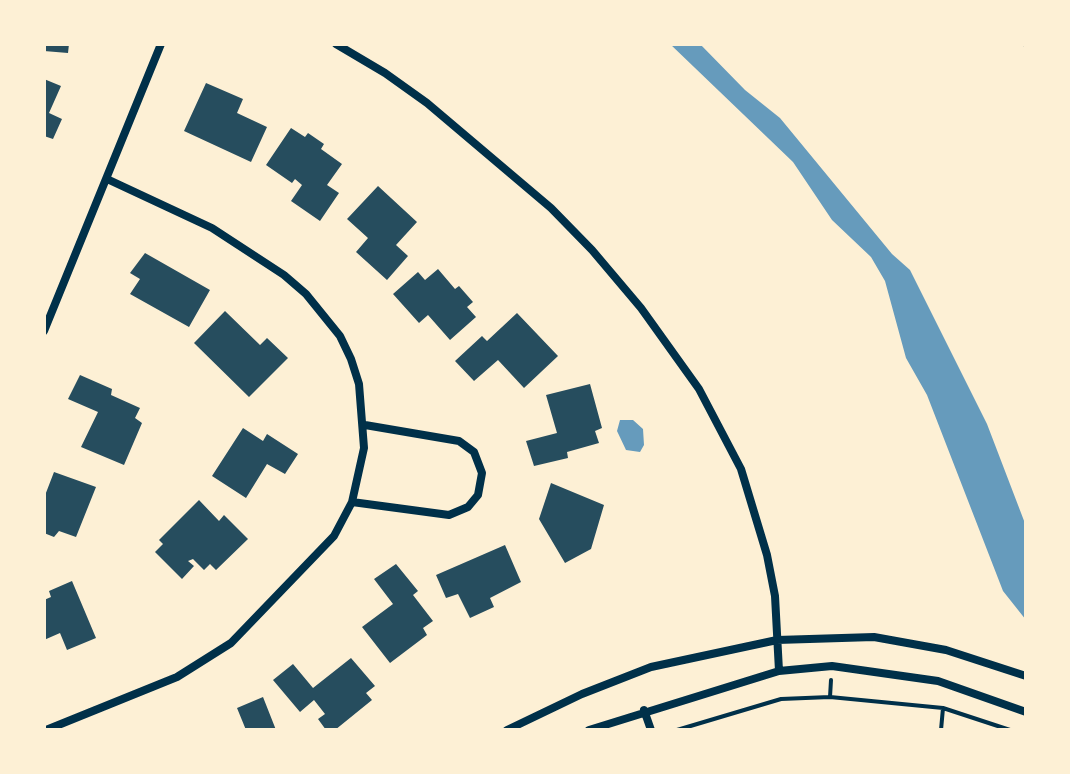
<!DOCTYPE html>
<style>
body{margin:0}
#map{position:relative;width:1070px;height:774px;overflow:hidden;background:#fdf0d5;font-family:"Sofia Sans Condensed",sans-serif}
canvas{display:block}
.frame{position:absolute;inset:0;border:46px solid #fdf0d5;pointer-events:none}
</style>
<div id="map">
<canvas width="1070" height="774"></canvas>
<div class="frame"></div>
</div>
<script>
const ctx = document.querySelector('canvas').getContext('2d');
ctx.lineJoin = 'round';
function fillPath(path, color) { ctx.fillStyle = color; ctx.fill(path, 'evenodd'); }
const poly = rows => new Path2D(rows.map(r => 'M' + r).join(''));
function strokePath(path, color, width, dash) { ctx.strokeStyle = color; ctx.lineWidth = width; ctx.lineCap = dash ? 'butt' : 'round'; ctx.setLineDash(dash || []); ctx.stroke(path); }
fillPath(poly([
 [670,44,700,44,745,90,780,118,892,254,910,270,987,424,1026,526,1026,620,1003,591,927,395,906,358,885,281,871,257,832,220,793,162],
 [620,420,633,420,643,429,644,445,640,452,626,450,617,431]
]), '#669bbc');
fillPath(poly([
 [44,44,69,44,68,53,44,51],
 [44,79,61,86,49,113,62,119,53,139,44,136],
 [206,83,243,99,237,113,267,127,251,162,184,131],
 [291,128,305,137,308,133,324,144,321,149,342,164,327,185,339,193,320,221,291,201,302,185,295,179,292,183,266,165],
 [378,186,417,222,396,245,408,256,387,280,356,252,368,238,347,219],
 [145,253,210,290,189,327,130,294,140,279,130,273],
 [438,269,455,289,459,286,473,302,467,307,476,317,450,340,428,315,419,323,393,294,418,272,425,280],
 [225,311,260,345,267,338,288,358,249,397,194,343],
 [517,313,558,356,524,388,498,360,474,381,455,361,482,336,487,341],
 [80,375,112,389,111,395,140,408,135,418,142,423,124,465,81,447,98,412,68,399],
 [590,384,602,428,595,431,599,443,567,452,568,458,534,466,526,441,557,433,546,395],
 [243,428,263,441,267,434,298,454,285,474,267,464,246,498,212,476],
 [54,472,96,487,76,537,59,531,54,537,44,533,44,498],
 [551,483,604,505,591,549,565,563,539,519],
 [199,500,219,521,224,515,248,539,216,570,210,564,204,570,193,559,188,561,194,566,182,579,155,552,163,544,159,540],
 [505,545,521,582,490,598,494,607,470,618,458,594,446,598,436,575],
 [396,564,418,591,413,595,433,621,423,628,427,635,390,663,362,627,393,604,374,579],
 [72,581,96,638,67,650,60,633,44,640,44,600,51,597,49,591],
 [351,658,375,686,366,693,372,700,335,730,326,730,318,719,325,714,314,700,300,712,273,680,293,664,313,688],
 [263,697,276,730,246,730,237,708]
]), '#264d5e');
strokePath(poly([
 [1025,44,1026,46],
 [1026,114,1026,116],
 [830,697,831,680],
 [677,730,781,699,830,697,943,708,1010,730],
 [941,730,943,708]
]), '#003049', 4);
strokePath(poly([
 [336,44,385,73,427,103,551,208,592,250,641,308,699,389,741,469,767,555,775,596,779,671],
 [44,331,161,44],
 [352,502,449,515,468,507,478,495,482,473,474,452,459,441,365,425],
 [644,710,651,730],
 [46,730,177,677,231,643,334,536,352,502,364,448,359,384,351,359,340,336,306,294,284,275,212,228,107,179],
 [507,730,582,694,651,667,777,640,874,637,946,650,1026,676],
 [589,730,779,671,832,666,938,681,1026,712]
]), '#003049', 8);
</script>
